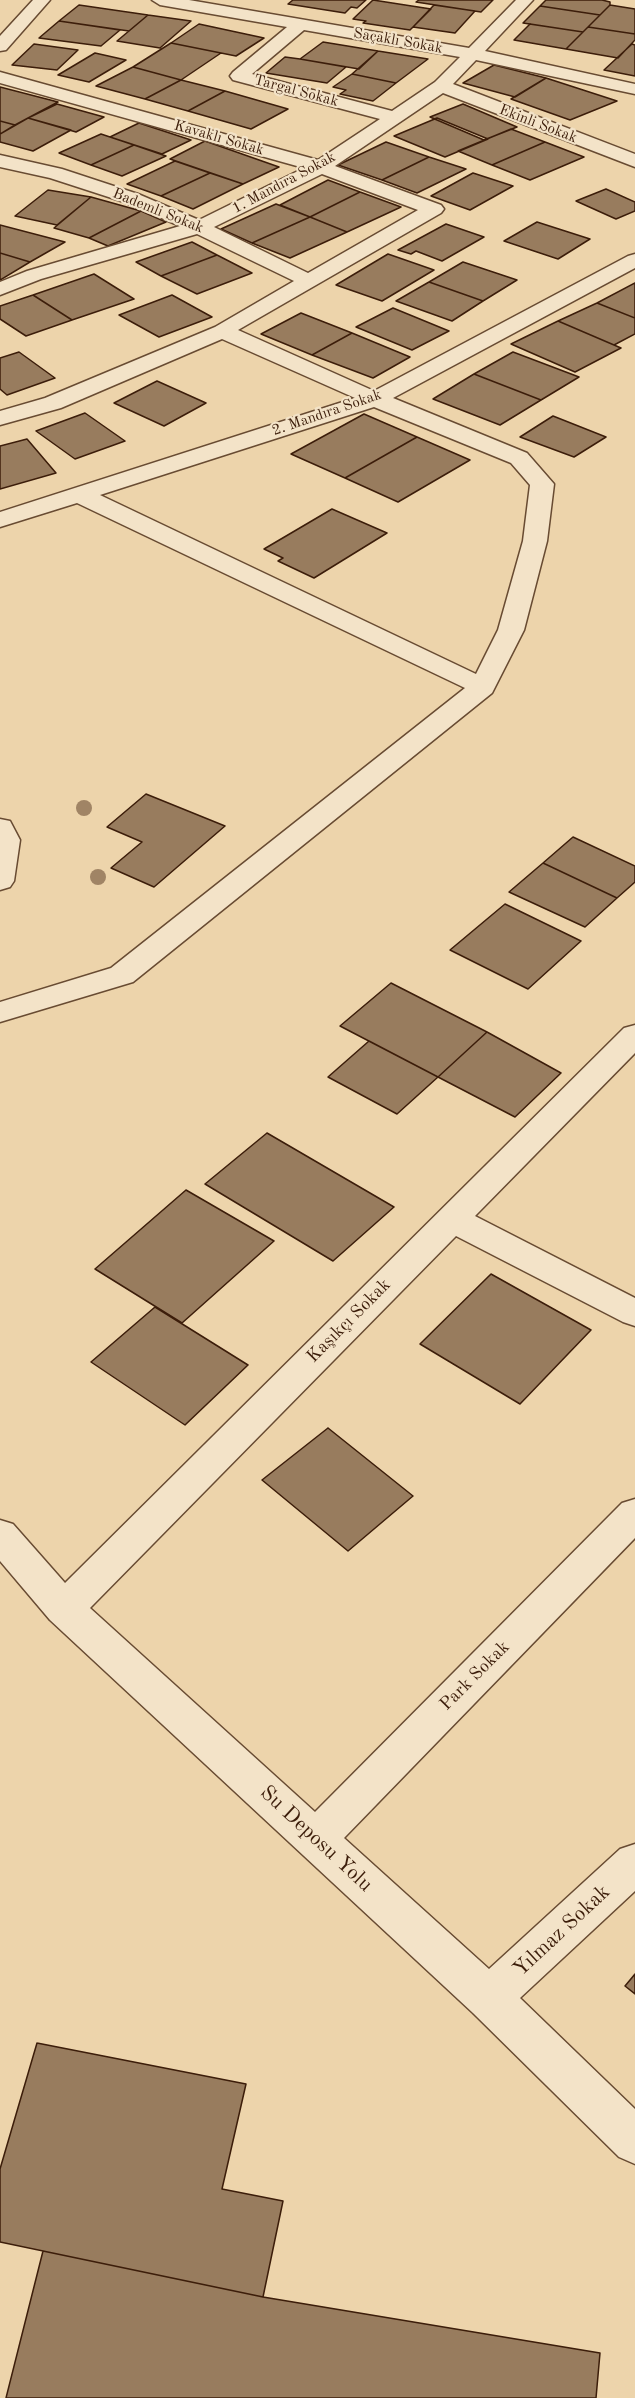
<!DOCTYPE html>
<meta charset="utf-8">
<style>
body{margin:0}
canvas{display:block;background:#edd4ab}
</style>
<canvas width="635" height="2398"></canvas>
<script>
const ctx = document.querySelector('canvas').getContext('2d');
ctx.lineJoin = 'round';
function fillPath(path, color) { ctx.fillStyle = color; ctx.fill(path, 'evenodd'); }
const poly = rows => new Path2D(rows.map(r => 'M' + r).join(''));
function strokePath(path, color, width, dash) { ctx.strokeStyle = color; ctx.lineWidth = width; ctx.lineCap = dash ? 'butt' : 'round'; ctx.setLineDash(dash || []); ctx.stroke(path); }
function label(font, color, halo, rows, align = 'center') {
  ctx.font = font + ' "Old Standard TT",serif'; ctx.lineWidth = 4.5; ctx.setLineDash([]); ctx.textBaseline = 'middle'; ctx.strokeStyle = halo; ctx.fillStyle = color; for (const [text, x, y, turn = 0] of rows) {
    ctx.save(); ctx.translate(x, y); ctx.rotate((+turn || 0) * Math.PI / 180); ctx.textAlign = isNaN(turn) ? turn : align; if (halo) ctx.strokeText(text, 0, 0); ctx.fillText(text, 0, 0); ctx.restore();
  }
}
const building = poly([
 [293,0,366,0,357,8,351,7,345,13,288,4,293,0],
 [373,0,431,9,410,30,363,23,366,21,353,19,373,0],
 [419,0,493,0,481,12,416,2,419,0],
 [546,0,602,0,610,2,610,5,600,15,540,6,546,0],
 [79,5,148,15,129,31,59,21,79,5],
 [434,5,475,11,455,33,413,27,434,5],
 [610,5,635,9,635,34,588,27,610,5],
 [540,6,600,15,583,32,523,23,540,6],
 [148,15,191,21,160,48,117,41,148,15],
 [59,21,120,30,101,46,39,38,59,21],
 [199,24,264,38,236,56,171,43,199,24],
 [530,24,583,32,566,49,514,40,530,24],
 [588,27,635,34,635,40,618,58,566,49,588,27],
 [323,42,378,51,359,69,300,59,323,42],
 [171,43,221,53,181,80,133,67,171,43],
 [34,44,78,50,57,70,12,65,34,44],
 [632,44,635,45,635,76,604,70,632,44],
 [378,51,428,59,396,83,352,74,378,51],
 [95,53,126,60,89,82,58,75,95,53],
 [285,57,300,59,346,67,327,83,266,73,285,57],
 [494,65,546,78,515,97,463,83,494,65],
 [133,67,181,80,145,99,96,86,133,67],
 [352,74,396,83,373,101,340,94,346,90,333,87,352,74],
 [546,78,617,101,570,120,511,99,546,78],
 [181,80,225,91,188,111,145,99,181,80],
 [0,87,58,102,15,125,0,121,0,87],
 [225,91,288,109,251,129,188,111,225,91],
 [57,104,104,117,76,132,28,118,57,104],
 [463,104,517,127,484,140,430,117,463,104],
 [28,118,71,130,33,151,0,142,0,134,28,118],
 [437,118,488,139,445,157,394,136,437,118],
 [0,121,15,125,0,134,0,121],
 [139,123,191,140,162,154,110,137,139,123],
 [511,129,545,142,492,165,458,151,511,129],
 [101,134,134,145,91,165,59,153,101,134],
 [205,141,279,167,243,184,170,159,205,141],
 [386,142,429,157,382,180,338,165,386,142],
 [545,142,584,157,530,180,492,165,545,142],
 [134,145,166,156,122,176,91,165,134,145],
 [429,157,466,169,417,193,382,180,429,157],
 [175,161,210,173,161,196,127,184,175,161],
 [210,173,243,184,193,209,161,196,210,173],
 [473,173,513,186,470,210,431,196,473,173],
 [328,180,360,192,310,217,280,205,328,180],
 [606,189,635,202,635,211,616,219,576,201,606,189],
 [48,190,91,197,57,225,15,216,48,190],
 [360,192,401,207,347,232,310,217,360,192],
 [91,197,141,211,89,238,54,228,91,197],
 [276,204,310,217,252,243,221,229,276,204],
 [141,211,166,222,108,246,89,238,141,211],
 [310,217,347,232,290,258,252,243,310,217],
 [537,222,590,239,558,259,504,241,537,222],
 [446,224,484,237,442,261,416,251,411,254,398,250,446,224],
 [0,225,65,242,30,262,0,253,0,225],
 [192,242,217,255,161,276,136,262,192,242],
 [0,253,30,262,0,280,0,253],
 [388,254,434,270,382,301,336,285,388,254],
 [217,255,252,273,197,294,161,276,217,255],
 [463,262,517,280,483,301,429,282,463,262],
 [94,274,134,299,72,320,33,295,94,274],
 [429,282,483,301,452,321,396,301,429,282],
 [635,283,635,318,597,303,635,283],
 [33,295,72,320,26,336,0,319,0,306,33,295],
 [172,295,212,317,159,337,119,315,172,295],
 [597,303,635,318,635,334,614,345,558,321,597,303],
 [393,308,449,331,412,350,356,327,393,308],
 [301,313,352,333,312,355,261,334,301,313],
 [558,321,621,348,575,372,511,344,558,321],
 [352,333,410,357,373,378,312,355,352,333],
 [19,352,55,378,7,395,0,389,0,358,19,352],
 [513,352,579,377,541,400,474,374,513,352],
 [474,374,541,400,500,425,433,399,474,374],
 [157,381,206,403,164,426,114,403,157,381],
 [85,413,125,441,75,459,36,431,85,413],
 [364,414,417,437,345,478,291,454,364,414],
 [553,416,606,437,574,457,520,437,553,416],
 [417,437,470,460,398,502,345,478,417,437],
 [27,439,56,473,0,489,0,446,27,439],
 [332,509,387,533,314,578,278,561,283,558,264,549,332,509],
 [146,794,225,826,154,887,111,868,142,842,107,827,146,794],
 [573,837,635,866,635,882,617,898,543,863,573,837],
 [543,863,617,898,585,927,509,892,543,863],
 [505,904,581,941,528,989,450,950,505,904],
 [391,983,487,1032,438,1077,340,1026,391,983],
 [487,1032,561,1073,515,1117,438,1077,487,1032],
 [369,1041,438,1077,397,1114,328,1077,369,1041],
 [267,1133,394,1207,333,1261,205,1184,267,1133],
 [186,1190,274,1241,182,1323,95,1269,186,1190],
 [491,1274,591,1330,520,1404,420,1344,491,1274],
 [155,1307,248,1365,185,1425,91,1362,155,1307],
 [328,1428,413,1496,348,1551,262,1480,328,1428],
 [635,1974,635,1994,625,1986,635,1974],
 [37,2043,246,2084,222,2189,283,2201,263,2297,0,2242,0,2169,37,2043],
 [43,2251,263,2297,600,2353,596,2398,6,2398,43,2251]
]);
fillPath(building, '#987c5e');
strokePath(building, '#3c1d0a', 1.5);
const street = poly([
 [33,0,50,0,6,50,0,51,0,36,33,0],
 [152,0,189,0,469,48,516,0,533,0,485,51,635,84,635,94,476,60,453,84,635,154,635,167,443,93,335,166,441,205,444,209,441,213,238,330,374,391,628,256,635,254,635,268,393,398,527,453,554,484,547,541,524,630,492,693,133,982,0,1022,0,1002,111,968,465,688,77,503,0,527,0,512,355,398,222,339,61,408,0,425,0,411,45,398,215,327,294,281,197,234,41,279,0,295,0,282,27,271,180,226,124,202,50,178,0,167,0,155,62,169,138,194,199,220,304,168,0,83,0,72,318,160,380,119,233,80,230,76,233,72,287,27,160,5,152,0],
 [304,30,460,57,435,82,392,111,252,74,304,30],
 [322,174,418,210,308,273,214,227,322,174],
 [374,407,511,463,530,485,523,541,498,630,476,674,100,495,374,407],
 [0,819,10,821,20,840,14,881,10,887,0,890,0,819],
 [635,1025,635,1053,475,1216,635,1298,635,1326,623,1322,456,1236,90,1608,315,1812,622,1503,635,1499,635,1538,344,1838,489,1969,620,1849,635,1844,635,1891,520,1998,635,2109,635,2164,619,2157,473,2013,50,1620,0,1561,0,1520,13,1524,65,1583,624,1028,635,1025]
]);
strokePath(street, '#684b32', 3);
fillPath(street, '#f3e3c8');
ctx.fillStyle = '#a08465';
for (const [x, y] of [
 [84,808],
 [98,877]
]) { ctx.beginPath(); ctx.arc(x, y, 8, 0, 2 * Math.PI); ctx.fill(); }
label('15px', '#3c1d0a', '#f3e3c8', [
 ["Saçaklı Sokak",398,41,10],
 ["Targal Sokak",296,91,15],
 ["Ekinli Sokak",538,124,21],
 ["Kavaklı Sokak",219,138,16],
 ["1. Mandıra Sokak",284,183,-28],
 ["Bademli Sokak",158,211,22],
 ["2. Mandıra Sokak",327,413,-19]
]);
label('18px', '#3c1d0a', '#f3e3c8', [
 ["Kaşıkçı Sokak",349,1321,-45],
 ["Park Sokak",475,1676,-45]
]);
label('21px', '#3c1d0a', '#f3e3c8', [
 ["Su Deposu Yolu",316,1839,43],
 ["Yılmaz Sokak",562,1931,-43]
]);
</script>
